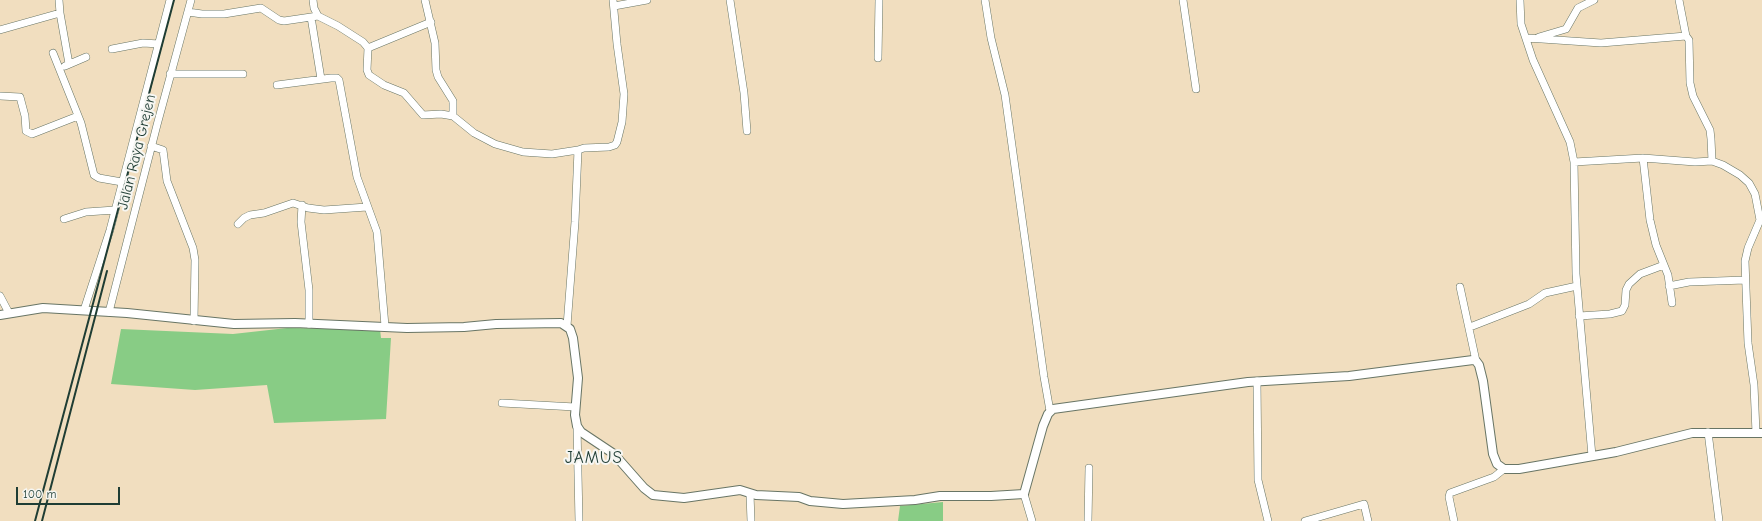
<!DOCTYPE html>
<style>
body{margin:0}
#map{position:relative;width:1762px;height:521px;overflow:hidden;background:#f1debf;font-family:"Comic Neue",sans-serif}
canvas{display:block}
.scale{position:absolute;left:16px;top:487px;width:104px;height:18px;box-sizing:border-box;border:2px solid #1f3d34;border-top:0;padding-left:5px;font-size:12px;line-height:14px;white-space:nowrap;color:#1f3d34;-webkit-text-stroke:3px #f6f6f2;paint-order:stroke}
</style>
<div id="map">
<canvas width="1762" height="521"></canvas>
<div class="scale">100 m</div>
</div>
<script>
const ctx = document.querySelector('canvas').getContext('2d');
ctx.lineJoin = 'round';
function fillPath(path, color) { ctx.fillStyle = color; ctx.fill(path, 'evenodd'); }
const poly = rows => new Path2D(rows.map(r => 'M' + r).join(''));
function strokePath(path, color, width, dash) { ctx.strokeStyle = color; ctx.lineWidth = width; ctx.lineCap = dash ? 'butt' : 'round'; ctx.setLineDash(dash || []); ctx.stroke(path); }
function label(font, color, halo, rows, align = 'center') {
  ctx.font = font + ' "Comic Neue",sans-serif'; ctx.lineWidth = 4; ctx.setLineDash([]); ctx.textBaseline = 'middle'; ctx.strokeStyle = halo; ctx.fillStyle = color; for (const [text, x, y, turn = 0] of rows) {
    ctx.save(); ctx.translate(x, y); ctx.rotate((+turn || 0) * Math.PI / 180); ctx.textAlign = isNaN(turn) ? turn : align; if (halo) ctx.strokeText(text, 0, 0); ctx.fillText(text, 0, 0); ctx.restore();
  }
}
fillPath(poly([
 [287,328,380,329,381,338,391,338,386,419,274,423,267,385,195,390,111,384,121,329,233,334],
 [943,502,943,521,898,521,900,506]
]), '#88cc85');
const minor = poly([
 [313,0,314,8,318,16,338,26,363,42,368,48,367,70,369,75,384,85,404,93,423,115,441,114,453,116,474,133,495,144,523,152,552,154,578,150],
 [425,0,435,43,436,70,438,77,453,101,453,116],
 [730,0,744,93,747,131],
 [985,0,991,38,1005,95,1044,377,1050,411],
 [1183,0,1196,89],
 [1520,0,1521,24,1533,60,1570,142,1574,162,1576,274,1592,456],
 [1679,0,1686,36],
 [614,6,647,0],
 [188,12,202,14,224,14,261,8,279,20,284,21,318,16],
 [60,13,69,64],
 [311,17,321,79],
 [0,30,60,13,59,0],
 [1539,37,1566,29,1578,8,1594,0],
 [1527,38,1601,43,1686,36,1689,40,1690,83,1693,96,1710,130,1711,139,1712,161],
 [368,48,431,22],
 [112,49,143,43,159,44],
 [53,53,81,123,94,175,99,178,122,182],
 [878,58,879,0],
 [65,66,86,57],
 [170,74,243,74],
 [277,85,331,78,337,78,339,80,357,177,377,232,385,326],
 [0,96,20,97,25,116,26,131,32,134,78,116],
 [151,146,163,150,167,181,193,248,195,260,194,321],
 [1643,158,1650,220,1656,245,1668,275,1672,303],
 [1574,162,1643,158,1695,162,1712,161,1723,165,1740,175,1749,183,1755,194,1760,220,1748,248,1745,261,1748,343,1754,385,1756,433],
 [302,205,301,222,309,290,309,324],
 [64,219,86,212,115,210],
 [238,224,244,218,250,215,264,213,293,203,308,208,324,210,367,207],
 [1669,286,1689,282,1745,280],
 [1460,287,1476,361],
 [0,296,9,313],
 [84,310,110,230,170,0],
 [109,312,157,125,191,0],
 [1579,316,1610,314,1622,311,1625,305,1626,290,1629,284,1640,274,1664,265],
 [567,326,575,222,578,150,584,148,609,147,615,145,617,142,622,122,624,94,617,44,613,0],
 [1470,327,1529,304,1545,293,1577,286],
 [1257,381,1258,480,1268,521],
 [502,403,575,407],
 [577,426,579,521],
 [1708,432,1719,521],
 [750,494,751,521],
 [1024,494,1032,521],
 [1088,521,1089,468],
 [1305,521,1364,504,1368,521],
 [1454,521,1449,497,1450,493,1494,477,1504,469]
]);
const tertiary = poly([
 [0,315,43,308,127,313,234,324,295,323,407,328,464,327,496,324,561,323,570,329,573,338,578,378,575,415,577,426,581,432,614,454,644,488,653,495,684,498,740,490,756,495,799,497,810,501,843,504,915,500,940,496,991,496,1024,494,1043,426,1048,414,1053,409,1248,382,1349,376,1473,360,1476,361,1479,365,1483,381,1493,454,1497,464,1504,469,1519,469,1616,452,1692,433,1762,433]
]);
strokePath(minor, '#687565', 8);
strokePath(tertiary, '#687565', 10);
strokePath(minor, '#fff', 7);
strokePath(tertiary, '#fff', 8);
strokePath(poly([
 [35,521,174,0],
 [42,521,107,271]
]), '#1f3d34', 2);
label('15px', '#1f3d34', '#f6f6f2', [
 ["Jalan Raya Grejen",137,152,-76]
]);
ctx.letterSpacing = '1px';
label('17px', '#1f3d34', '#f6f6f2', [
 ["JAMUS",594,458]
]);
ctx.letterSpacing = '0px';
</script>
